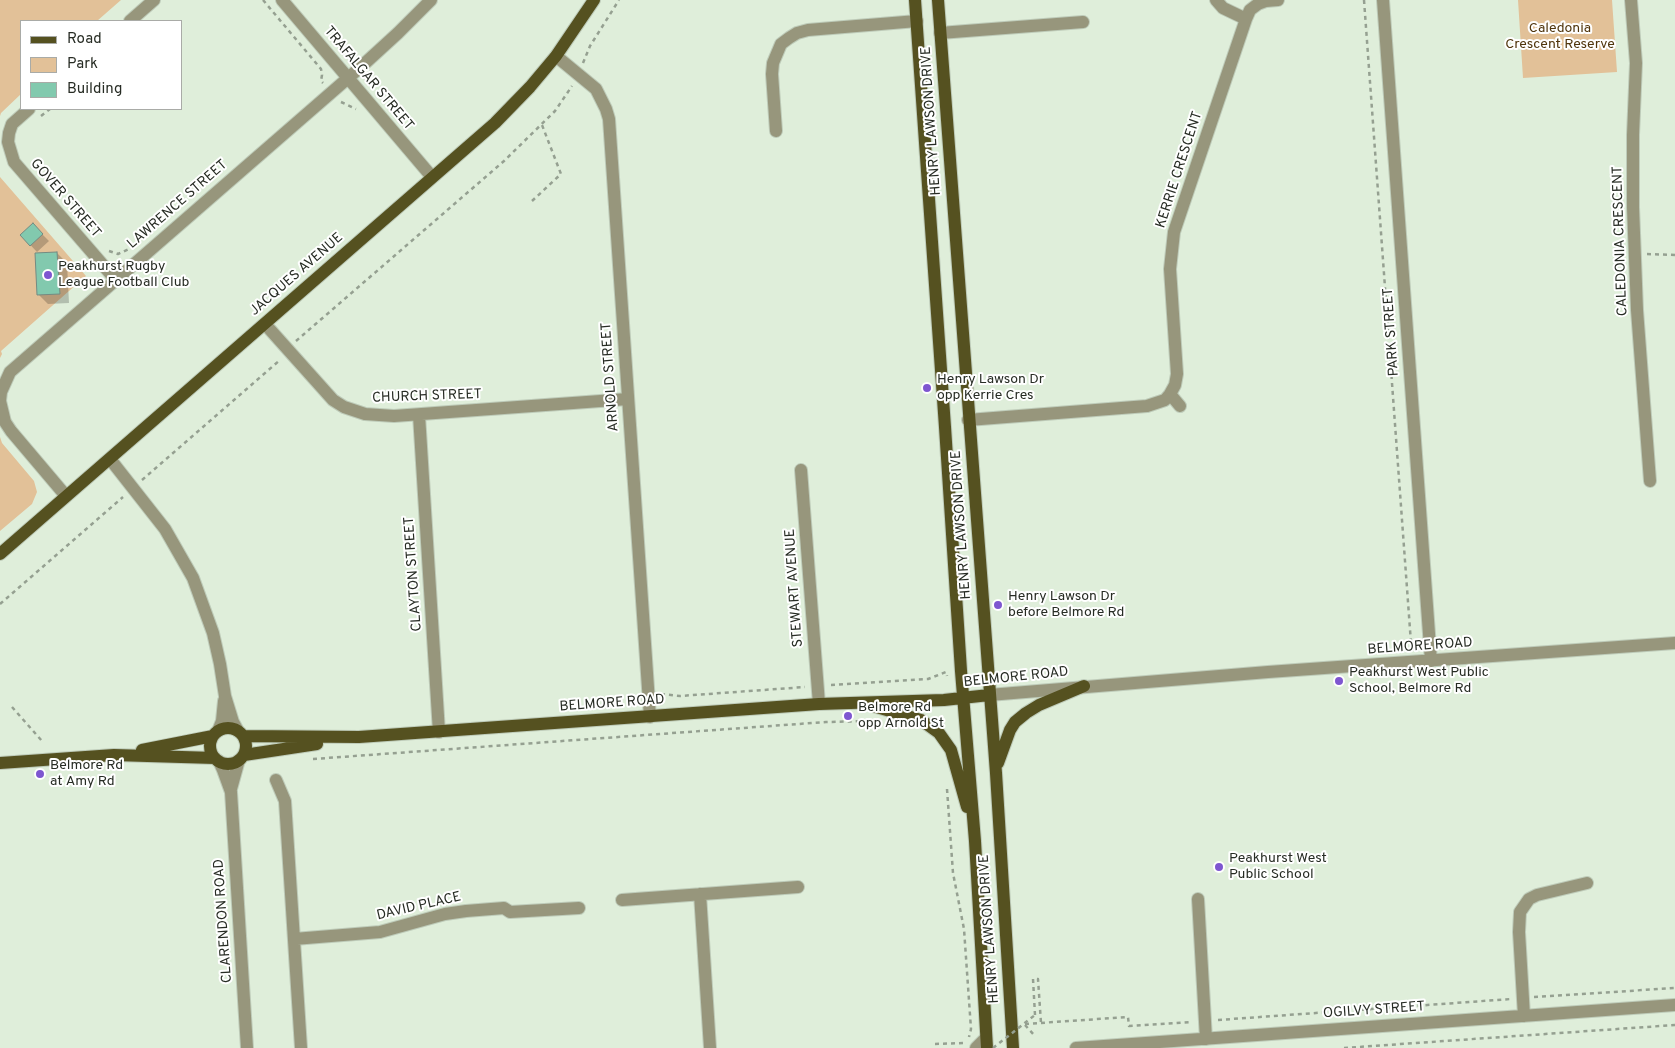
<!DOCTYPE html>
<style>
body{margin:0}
#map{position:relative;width:1675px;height:1048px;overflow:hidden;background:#dfeeda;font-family:Overpass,sans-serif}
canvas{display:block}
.legend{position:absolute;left:20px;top:20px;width:162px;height:90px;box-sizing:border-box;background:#fff;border:1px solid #a9aba7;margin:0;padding:6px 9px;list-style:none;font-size:15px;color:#272c24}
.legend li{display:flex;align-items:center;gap:10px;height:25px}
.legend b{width:25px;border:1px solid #a9aba7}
</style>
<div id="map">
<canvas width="1675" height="1048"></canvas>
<ul class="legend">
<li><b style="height:6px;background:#555120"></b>Road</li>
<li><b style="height:14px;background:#e2c198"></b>Park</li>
<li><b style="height:14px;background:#82c9ae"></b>Building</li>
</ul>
</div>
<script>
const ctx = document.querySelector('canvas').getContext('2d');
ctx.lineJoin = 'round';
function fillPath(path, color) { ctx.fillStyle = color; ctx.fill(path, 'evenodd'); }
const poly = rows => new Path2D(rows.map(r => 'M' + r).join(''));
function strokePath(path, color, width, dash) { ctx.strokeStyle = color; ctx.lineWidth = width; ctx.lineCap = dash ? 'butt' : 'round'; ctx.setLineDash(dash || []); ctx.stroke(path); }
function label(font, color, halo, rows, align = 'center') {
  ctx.font = font + ' Overpass,sans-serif'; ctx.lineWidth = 4; ctx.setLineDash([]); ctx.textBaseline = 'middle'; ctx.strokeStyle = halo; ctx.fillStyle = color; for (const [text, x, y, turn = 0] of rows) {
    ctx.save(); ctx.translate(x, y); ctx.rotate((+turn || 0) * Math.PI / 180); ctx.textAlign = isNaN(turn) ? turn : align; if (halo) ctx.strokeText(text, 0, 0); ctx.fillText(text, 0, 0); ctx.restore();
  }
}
fillPath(poly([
 [0,0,121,0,97,21,21,21,21,94,1,113,0,116],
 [1518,0,1612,0,1617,72,1523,78],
 [0,177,86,276,1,351,2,354,0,358],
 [0,437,2,443,34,481,37,492,32,504,0,531]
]), '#e2c198');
fillPath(poly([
 [39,231,49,241,37,252,21,235],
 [57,253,67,263,69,303,48,304,39,295]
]), '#0003');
const building = poly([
 [33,223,43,234,30,246,20,235,33,223],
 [57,252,60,294,37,295,35,253,57,252]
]);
fillPath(building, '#82c9ae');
strokePath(building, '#748b82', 1);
const minor = poly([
 [282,0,432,177],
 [1383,0,1431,661],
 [1631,0,1636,63,1633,135,1633,207,1637,310,1650,481],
 [1246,19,1250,10,1258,4,1266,1,1278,0],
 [130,21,154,0],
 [940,33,1083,22],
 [556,56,596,89,606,109,609,119,650,717],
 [29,109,12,124,9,133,8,142,14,162,115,279],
 [776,131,772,74,773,63,781,44,789,38,797,33,808,30,917,21],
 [265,324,333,400,344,407,365,414,394,416,628,399],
 [1170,394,1180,406],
 [419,415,439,732],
 [968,420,1147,406,1165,400,1170,394,1175,385,1177,374,1170,269,1174,232,1246,19,1223,8,1216,0],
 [110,459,165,529,193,578,213,633,220,664,225,696,233,722,238,731],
 [801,470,819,704],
 [66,496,11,431,5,422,0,401,1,392,10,372,363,65,398,33,431,0],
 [989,695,1268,672,1675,643],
 [218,731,222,721,224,701],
 [219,761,223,770,231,792,247,1048],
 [276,780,285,801,301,1048],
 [231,789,239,760],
 [700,894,710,1048],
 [1198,899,1206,1039],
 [622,900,798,887],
 [294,939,380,932,445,914,466,911,504,908,510,912,579,908],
 [1524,1016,1519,932,1520,912,1529,899,1537,895,1587,883],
 [976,1048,986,1038],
 [1076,1048,1675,1005]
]);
const major = poly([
 [915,0,945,427,961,671,975,841,987,1048],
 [938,0,996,773,1013,1048],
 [0,554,495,123,530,87,556,56,594,0],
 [873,706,921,720,939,733,951,750,967,807],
 '210 746a18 18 0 1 1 36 0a18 18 0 1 1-36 0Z',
 [243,736,359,737,819,704,944,700,989,695],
 [142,750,213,736],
 [244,755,317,744],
 [0,763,114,755,215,758],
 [998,763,1010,730,1015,722,1026,713,1039,705,1084,686]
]);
strokePath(minor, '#becbb9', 14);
strokePath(major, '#becbb9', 14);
strokePath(poly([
 [263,0,321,69,322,75,321,81,323,83],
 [1364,0,1411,643],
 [583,63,590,46,619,0],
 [341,102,356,109],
 [41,116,50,109],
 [532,201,561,174,542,125],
 [109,251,118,254,129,249],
 [1647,254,1675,255],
 [296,341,504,161,555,111,572,86],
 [142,480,280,360],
 [0,604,123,497],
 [831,685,928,679,946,672,947,676],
 [661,694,680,696,805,687],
 [12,707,42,741],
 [313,759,826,722,873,721],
 [947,789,953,873,964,929,971,1029,969,1037],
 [1534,997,1675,988],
 [1035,1015,1033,979,1038,979,1041,1023],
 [1218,1020,1511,999],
 [1025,1024,1128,1017,1129,1026,1192,1022],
 [1025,1025,1034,1035],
 [935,1044,966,1043],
 [1344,1048,1675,1025]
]), '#95a091', 2.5, [4, 4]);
strokePath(minor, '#97967c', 12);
strokePath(major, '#555120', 12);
strokePath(poly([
 [993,1048,1035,1015]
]), '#95a091', 2.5, [4, 4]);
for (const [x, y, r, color] of [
 [48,275,5,"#7e56d0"],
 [927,388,5,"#7e56d0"],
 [998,605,5,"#7e56d0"],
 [1339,681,5,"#7e56d0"],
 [848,716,5,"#7e56d0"],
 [40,774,5,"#7e56d0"],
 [1219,867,5,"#7e56d0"]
]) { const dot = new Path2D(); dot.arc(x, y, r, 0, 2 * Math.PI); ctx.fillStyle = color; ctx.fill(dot); strokePath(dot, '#fff', 2); }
label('14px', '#50350c', '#fff', [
 ["Caledonia",1560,29],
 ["Crescent Reserve",1560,45]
]);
label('14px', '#272c24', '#fff', [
 ["TRAFALGAR STREET",368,79,50],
 ["HENRY LAWSON DRIVE",932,121,-94],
 ["KERRIE CRESCENT",1180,170,-72],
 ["GOVER STREET",65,199,49],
 ["LAWRENCE STREET",178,205,-41],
 ["CALEDONIA CRESCENT",1621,241,-92],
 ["JACQUES AVENUE",297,275,-41],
 ["PARK STREET",1392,332,-94],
 ["ARNOLD STREET",611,377,-94],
 ["CHURCH STREET",427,397,-2],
 ["HENRY LAWSON DRIVE",962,525,-94],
 ["CLAYTON STREET",414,574,-94],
 ["STEWART AVENUE",795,588,-94],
 ["BELMORE ROAD",1420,647,-4],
 ["BELMORE ROAD",1016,678,-6],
 ["BELMORE ROAD",612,704,-4],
 ["DAVID PLACE",419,907,-13],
 ["CLARENDON ROAD",224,921,-94],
 ["HENRY LAWSON DRIVE",990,929,-94],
 ["OGILVY STREET",1374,1011,-4]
]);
label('14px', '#272c24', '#fff', [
 ["Peakhurst Rugby",58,267],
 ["League Football Club",58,283],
 ["Henry Lawson Dr",937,380],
 ["opp Kerrie Cres",937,396],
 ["Henry Lawson Dr",1008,597],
 ["before Belmore Rd",1008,613],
 ["Peakhurst West Public",1349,673],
 ["School, Belmore Rd",1349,689],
 ["Belmore Rd",858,708],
 ["opp Arnold St",858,724],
 ["Belmore Rd",50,766],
 ["at Amy Rd",50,782],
 ["Peakhurst West",1229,859],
 ["Public School",1229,875]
], 'left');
</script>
